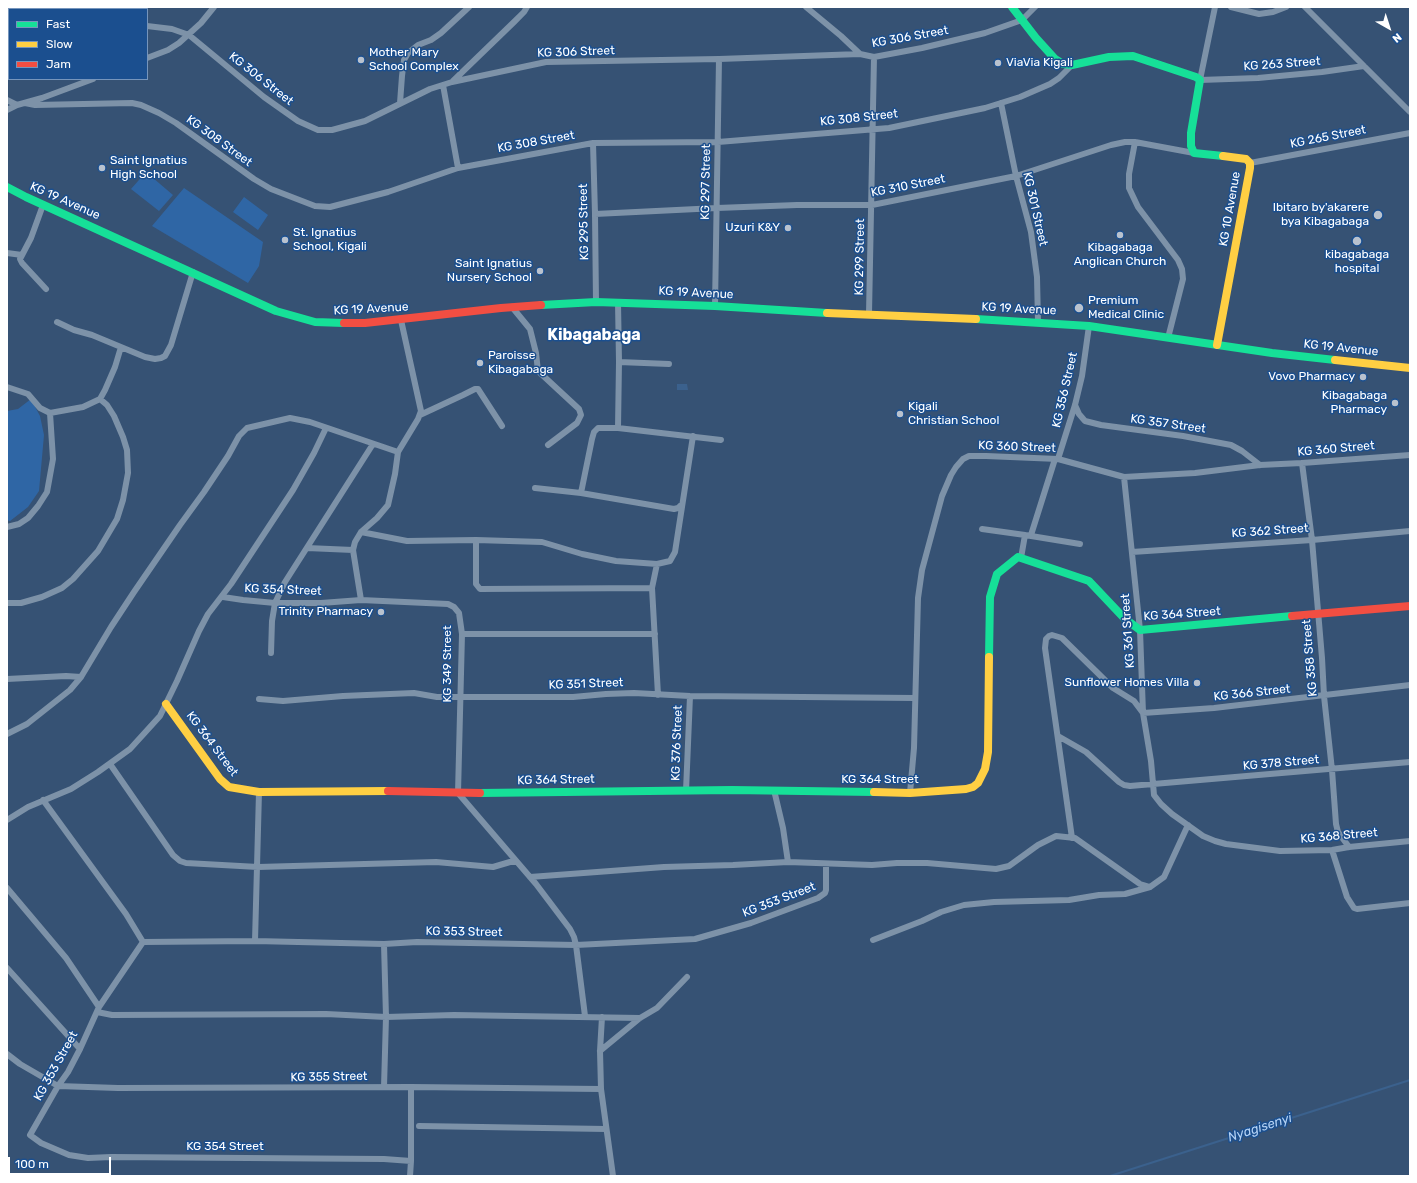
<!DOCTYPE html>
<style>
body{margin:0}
#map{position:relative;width:1417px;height:1183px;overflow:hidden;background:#365274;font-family:Rubik,sans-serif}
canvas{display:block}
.frame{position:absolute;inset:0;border:8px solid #fff;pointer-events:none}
.legend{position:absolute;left:8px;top:8px;width:140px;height:72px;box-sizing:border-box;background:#1b4f8f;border:1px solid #7695bc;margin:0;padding:5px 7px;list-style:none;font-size:12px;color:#fff}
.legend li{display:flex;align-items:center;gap:8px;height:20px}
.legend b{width:20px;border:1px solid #7695bc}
.north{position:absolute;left:1369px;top:8px;width:40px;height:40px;-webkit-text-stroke:3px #1b4f8f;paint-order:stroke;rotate:141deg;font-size:11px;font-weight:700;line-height:16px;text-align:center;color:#fff}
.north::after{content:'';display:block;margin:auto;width:14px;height:18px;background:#fff;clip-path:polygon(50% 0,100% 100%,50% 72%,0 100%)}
.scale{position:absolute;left:8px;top:1157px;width:103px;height:18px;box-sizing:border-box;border:2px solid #fff;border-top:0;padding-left:5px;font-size:12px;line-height:14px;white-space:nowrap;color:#fff;-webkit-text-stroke:3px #1b4f8f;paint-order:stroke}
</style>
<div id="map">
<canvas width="1417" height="1183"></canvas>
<div class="frame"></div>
<ul class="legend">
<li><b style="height:5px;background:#16e098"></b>Fast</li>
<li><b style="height:5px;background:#ffcf43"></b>Slow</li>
<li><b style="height:5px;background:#f24e42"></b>Jam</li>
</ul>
<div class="north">N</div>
<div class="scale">100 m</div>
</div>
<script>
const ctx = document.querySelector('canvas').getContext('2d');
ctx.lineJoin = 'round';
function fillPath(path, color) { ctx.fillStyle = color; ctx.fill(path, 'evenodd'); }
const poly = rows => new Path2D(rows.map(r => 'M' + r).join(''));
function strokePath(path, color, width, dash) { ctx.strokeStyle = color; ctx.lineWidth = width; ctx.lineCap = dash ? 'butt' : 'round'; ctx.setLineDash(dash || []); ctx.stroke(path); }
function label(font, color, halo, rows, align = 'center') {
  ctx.font = font + ' Rubik,sans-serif'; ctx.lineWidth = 3; ctx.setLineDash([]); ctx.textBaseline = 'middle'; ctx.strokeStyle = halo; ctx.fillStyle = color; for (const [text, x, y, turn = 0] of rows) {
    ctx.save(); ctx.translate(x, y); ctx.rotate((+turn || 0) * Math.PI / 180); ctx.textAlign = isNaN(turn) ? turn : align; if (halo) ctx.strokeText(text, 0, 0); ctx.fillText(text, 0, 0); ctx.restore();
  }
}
fillPath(poly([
 [146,172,173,195,159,211,131,189],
 [184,188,263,242,259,266,248,283,152,226],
 [244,197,268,215,258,230,233,212],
 [31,399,40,416,44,435,39,491,28,507,10,521,7,520,7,411,18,409]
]), '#2f66a5');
fillPath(poly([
 [677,384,687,384,688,390,677,390]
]), '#3b618d');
strokePath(poly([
 [1110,1176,1410,1080]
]), '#3b618d', 2);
strokePath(poly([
 [806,7,841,36,860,54],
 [1215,7,1200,80,1258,78,1322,72,1364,66],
 [1231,7,1259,14,1273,12,1286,7],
 [1305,7,1410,112],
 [26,9,26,7],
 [7,19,9,20],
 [147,26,172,29,189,35,264,97,298,121,318,130,332,130,365,121,430,89,452,82,546,62,719,59,860,54,874,57,922,48,985,33,1022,20,1035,7],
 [147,58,168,50,179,43,201,23,214,7],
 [453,81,514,22,524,12,527,7],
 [443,85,458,168],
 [7,100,17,105],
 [25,103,35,105,132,103,141,105,159,113,176,123,254,179,271,189,315,206,330,207,388,192,458,168,593,143,718,142,889,128,985,108,1020,97,1050,84,1059,78,1072,65],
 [400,103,402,76,404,60,408,53,418,45,431,40,441,33,469,7],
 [1001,103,1016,176,1031,232,1037,277,1038,322],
 [7,110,17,105,42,98,93,79],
 [1135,142,1129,174,1129,188,1138,207,1178,260,1182,269,1183,279,1168,338],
 [593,143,595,214,596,302],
 [1250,163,1410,133],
 [43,205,31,238,20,259,22,263,46,289],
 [595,214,717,208,797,205,872,205,1016,176,1111,145,1125,142,1135,142,1194,153],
 [7,253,22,255],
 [715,306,719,59],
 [512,307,530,329,536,353,538,371,579,409,581,415,577,423,548,445],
 [869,314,874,57],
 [57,322,74,330,92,335,145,357,155,359,161,358,165,356,171,345,193,272],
 [619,362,669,364],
 [7,387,28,394,40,408,50,413,53,459,47,492,38,506,28,518,19,524,7,527],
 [1075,405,1079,414,1085,421,1101,425,1183,436,1231,445,1242,451,1260,465],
 [50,413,83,407,100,399,105,390,115,367,121,347],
 [420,415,463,395,475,389,478,389,502,426],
 [618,428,619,362,618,302],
 [1058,459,1075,405,1082,376,1089,326],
 [1302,463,1312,540,1322,658,1324,696,1332,770,1336,824,1338,832,1349,847],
 [1124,477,1140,630,1143,713,1151,761,1154,795,1161,804,1172,814,1203,836,1215,841,1226,844,1280,851,1332,850,1349,847,1410,841],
 [535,488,581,493,674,509,678,508,681,505],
 [581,493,592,439,594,432,598,428,618,428,721,440],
 [982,529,1025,535,1080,544],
 [361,532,407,541,476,540,542,542,582,554,616,561,657,564,670,561,675,552,693,436],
 [1031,535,1055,459],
 [476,540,476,584,480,589,652,588],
 [307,548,353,550],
 [1132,552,1312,540,1410,531],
 [1021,558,1025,535],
 [657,564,652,588,658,695],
 [223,597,243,600,275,603,321,603,361,600,353,550,355,542,361,532,377,518,388,505,395,474,398,452,418,419,421,411,401,320],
 [361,600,448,604,454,607,459,613,462,634,458,793,536,884,570,929,574,937,576,945,585,1016],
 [7,603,21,603,42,597,62,588,73,579,98,551,117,519,123,500,128,473,127,450,123,437,114,416,107,405,100,399],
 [462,634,655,634],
 [271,653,272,621,275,603,285,582,373,444],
 [7,679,66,676,81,677],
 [259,699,283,701,343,696,414,693,437,697,573,697,606,694,634,693,690,696,915,698],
 [7,734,27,724,70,690,81,677,111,627,134,592,180,525,204,492,228,456,239,436,247,428,290,418,310,422,398,452],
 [1058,736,1086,752,1119,782,1124,785,1130,786,1410,762],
 [110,764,173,855,180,861,186,863,258,867,436,862,493,867,510,862,517,862],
 [774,790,783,828,788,862],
 [686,791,690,696],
 [910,793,914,748,918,598,922,570,942,496,951,475,956,467,963,459,969,456,986,456,1058,459,1124,477,1195,473,1260,465,1302,463,1410,455],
 [43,800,126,914,143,942],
 [7,820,28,807,71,789,98,772,130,749,160,716,177,681,199,631,208,614,231,584,293,490,314,453,326,428],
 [1072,838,1045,648,1046,639,1049,636,1052,635,1062,638,1113,688,1134,701,1143,713,1214,708,1410,685],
 [1332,850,1347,897,1354,908,1357,909,1410,903],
 [530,877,664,867,733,865,788,862,872,865,897,863,927,863,996,869,1009,866,1038,845,1056,836,1075,838,1140,884,1150,887,1164,877,1188,825],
 [7,888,66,958,99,1007],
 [873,940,922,921,941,912,964,905,994,902,1069,900,1099,895,1125,894,1150,887],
 [255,941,259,792],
 [384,944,386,1017,384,1087],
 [7,968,80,1049],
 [97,1012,112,1015,326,1014,386,1017,454,1015,640,1018],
 [602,1017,600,1051,601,1089,613,1176],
 [600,1051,640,1018,657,1008,687,977],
 [7,1054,20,1064,58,1086,118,1088,411,1087,601,1089],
 [419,1126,606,1129],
 [411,1161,411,1087],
 [410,1176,411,1161,384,1159,111,1157,88,1158,69,1155,41,1143,30,1135,58,1086,68,1072,80,1049,99,1007,143,942,255,941,384,944,417,942,576,945,695,939,751,923,818,898,825,893,826,890,826,864]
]), '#7d92a8', 6);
strokePath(poly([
 [1012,7,1036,38,1055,59,1063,64,1072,65,1109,57,1133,56,1196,77,1200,80,1191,133,1191,146,1194,153,1223,156],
 [7,187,26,197,276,311,315,322,344,323],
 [541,305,596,302,715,306,827,313],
 [976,319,1089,326,1272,353,1335,360],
 [989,657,990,597,997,574,1018,557,1089,581,1124,618,1140,630,1292,616],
 [480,793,732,790,874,792]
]), '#16e098', 8);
strokePath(poly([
 [827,313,976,319],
 [1217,345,1250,168,1250,163,1246,159,1223,156],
 [1335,360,1410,368],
 [166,704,220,779,229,787,259,792,388,791],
 [874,792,910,793,966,789,973,787,978,783,985,769,988,752,989,657]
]), '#ffcf43', 8);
strokePath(poly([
 [344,323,365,323,501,308,541,305],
 [1292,616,1410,606],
 [388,791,480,793]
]), '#f24e42', 8);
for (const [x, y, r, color] of [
 [361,60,4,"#b9c2ce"],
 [998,63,4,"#b9c2ce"],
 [102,168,4,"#b9c2ce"],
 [1378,215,5,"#b9c2ce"],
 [788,228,4,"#b9c2ce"],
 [1120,235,4,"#b9c2ce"],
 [285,240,4,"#b9c2ce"],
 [1357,241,5,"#b9c2ce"],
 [540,271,4,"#b9c2ce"],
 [1079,308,5,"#b9c2ce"],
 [480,363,4,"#b9c2ce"],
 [1363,377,4,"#b9c2ce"],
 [1395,403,4,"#b9c2ce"],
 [900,414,4,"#b9c2ce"],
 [381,612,4,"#b9c2ce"],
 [1197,683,4,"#b9c2ce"]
]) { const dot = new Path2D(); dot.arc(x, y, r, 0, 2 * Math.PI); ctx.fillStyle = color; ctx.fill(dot); strokePath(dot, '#1b4f8f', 1.5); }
label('12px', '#fff', '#1b4f8f', [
 ["KG 306 Street",910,37,-10],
 ["KG 306 Street",576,52,-2],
 ["KG 263 Street",1282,64,-4],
 ["KG 306 Street",261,79,38],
 ["KG 308 Street",859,118,-6],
 ["KG 265 Street",1328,137,-11],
 ["KG 308 Street",219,141,36],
 ["KG 308 Street",536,142,-10],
 ["KG 297 Street",706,182,-89],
 ["KG 310 Street",908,186,-11],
 ["KG 19 Avenue",65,201,24],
 ["KG 301 Street",1035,209,77],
 ["KG 10 Avenue",1230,209,-80],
 ["KG 295 Street",584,222,-91],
 ["KG 299 Street",860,257,-89],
 ["KG 19 Avenue",696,293,3],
 ["KG 19 Avenue",371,309,-3],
 ["KG 19 Avenue",1019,309,3],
 ["KG 19 Avenue",1341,348,6],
 ["KG 356 Street",1065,390,-77],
 ["KG 357 Street",1168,424,8],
 ["KG 360 Street",1017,447,2],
 ["KG 360 Street",1336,449,-5],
 ["KG 362 Street",1270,531,-4],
 ["KG 354 Street",283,590,2],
 ["KG 364 Street",1182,614,-4],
 ["KG 361 Street",1128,631,-94],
 ["KG 358 Street",1310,658,-95],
 ["KG 349 Street",448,664,-90],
 ["KG 351 Street",586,684,-2],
 ["KG 366 Street",1252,693,-6],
 ["KG 376 Street",677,743,-88],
 ["KG 364 Street",212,744,53],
 ["KG 378 Street",1281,763,-5],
 ["KG 364 Street",556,780,-1],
 ["KG 364 Street",880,780],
 ["KG 368 Street",1339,836,-5],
 ["KG 353 Street",779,900,-21],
 ["KG 353 Street",464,932,1],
 ["KG 353 Street",56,1066,-61],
 ["KG 355 Street",329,1077,-1],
 ["KG 354 Street",225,1147]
]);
label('12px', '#fff', '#1b4f8f', [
 ["Mother Mary",369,53],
 ["School Complex",369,67],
 ["ViaVia Kigali",1006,63],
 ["Saint Ignatius",110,161],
 ["High School",110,175],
 ["Ibitaro by'akarere",1369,208,"right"],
 ["bya Kibagabaga",1369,222,"right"],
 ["Uzuri K&Y",780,228,"right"],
 ["St. Ignatius",293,233],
 ["School, Kigali",293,247],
 ["Kibagabaga",1120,248,"center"],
 ["Anglican Church",1120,262,"center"],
 ["kibagabaga",1357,255,"center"],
 ["hospital",1357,269,"center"],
 ["Saint Ignatius",532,264,"right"],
 ["Nursery School",532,278,"right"],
 ["Premium",1088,301],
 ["Medical Clinic",1088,315],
 ["Paroisse",488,356],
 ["Kibagabaga",488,370],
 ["Vovo Pharmacy",1355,377,"right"],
 ["Kibagabaga",1387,396,"right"],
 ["Pharmacy",1387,410,"right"],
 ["Kigali",908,407],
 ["Christian School",908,421],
 ["Trinity Pharmacy",373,612,"right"],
 ["Sunflower Homes Villa",1189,683,"right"]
], 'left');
label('italic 13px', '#b5d3f5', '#1b4f8f', [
 ["Nyagisenyi",1260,1128,-18]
]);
label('bold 16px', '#fff', '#1b4f8f', [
 ["Kibagabaga",594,335]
]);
</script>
